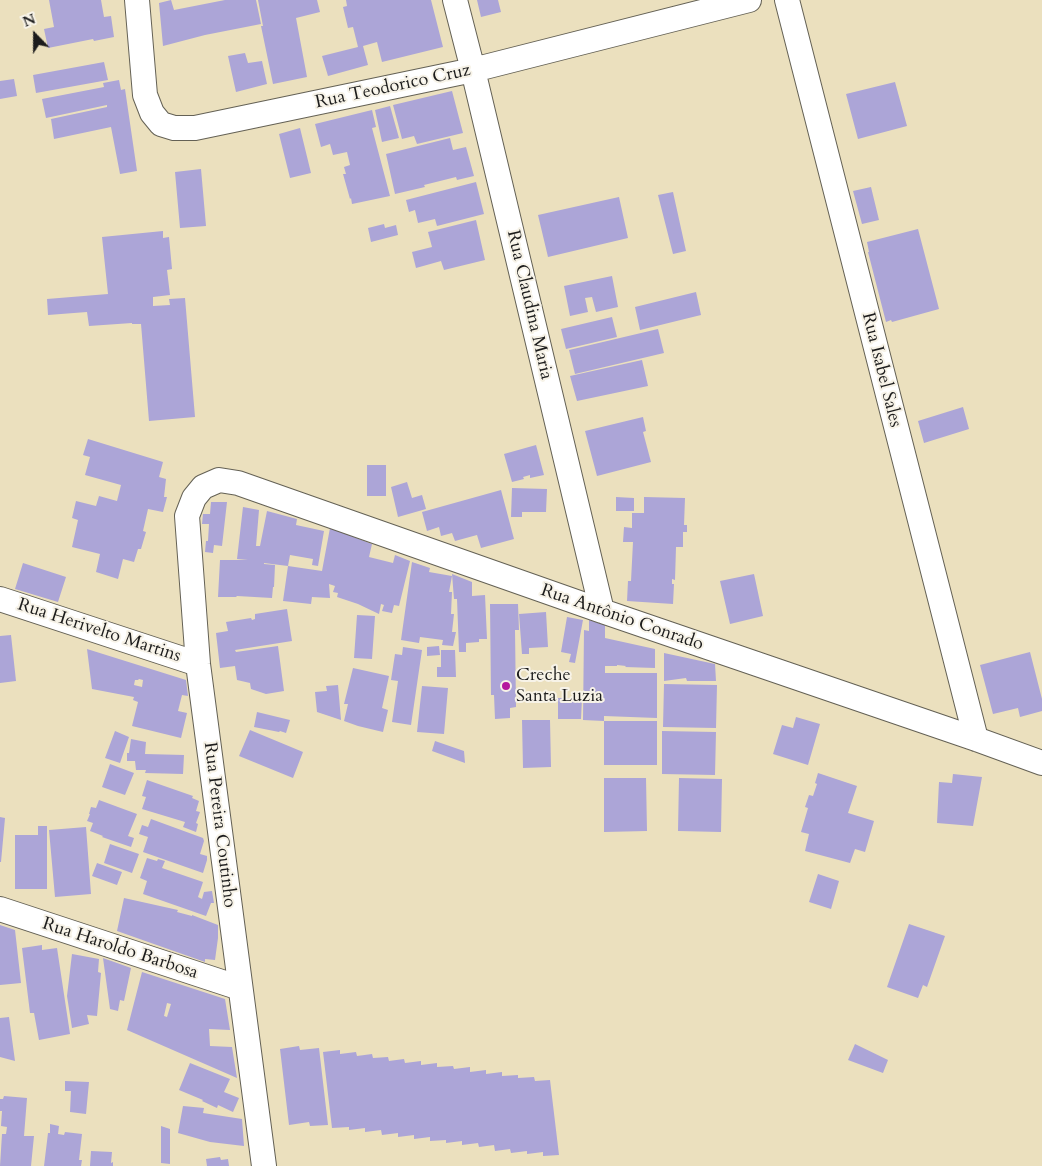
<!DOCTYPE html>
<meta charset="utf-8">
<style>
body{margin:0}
#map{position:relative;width:1042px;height:1166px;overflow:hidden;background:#ebe0be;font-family:Cardo,serif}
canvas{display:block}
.north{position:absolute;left:10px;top:10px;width:50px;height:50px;-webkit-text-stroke:4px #f7f3e8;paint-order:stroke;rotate:338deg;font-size:14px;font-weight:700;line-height:20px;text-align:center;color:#1c1c1c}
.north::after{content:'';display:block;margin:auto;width:18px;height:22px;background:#1c1c1c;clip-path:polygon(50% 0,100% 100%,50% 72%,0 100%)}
</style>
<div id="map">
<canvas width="1042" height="1166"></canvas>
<div class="north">N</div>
</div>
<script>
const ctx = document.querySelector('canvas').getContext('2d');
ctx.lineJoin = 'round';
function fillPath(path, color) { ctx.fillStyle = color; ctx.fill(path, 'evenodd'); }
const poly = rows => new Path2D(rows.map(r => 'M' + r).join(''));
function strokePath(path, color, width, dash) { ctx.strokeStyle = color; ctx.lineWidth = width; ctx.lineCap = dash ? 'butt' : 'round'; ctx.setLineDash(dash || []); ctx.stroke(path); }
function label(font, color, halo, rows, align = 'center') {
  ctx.font = font + ' Cardo,serif'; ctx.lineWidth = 4; ctx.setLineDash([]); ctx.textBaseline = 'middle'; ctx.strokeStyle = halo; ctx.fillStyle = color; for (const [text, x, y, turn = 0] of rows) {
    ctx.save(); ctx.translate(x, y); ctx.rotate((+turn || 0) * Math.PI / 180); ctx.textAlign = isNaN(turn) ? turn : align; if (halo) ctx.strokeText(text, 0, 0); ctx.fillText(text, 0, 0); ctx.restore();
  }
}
fillPath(poly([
 [49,0,101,0,104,17,111,16,114,37,94,41,93,39,48,48,44,29,54,27],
 [171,0,174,10,225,0,256,0,261,24,205,35,163,46,159,3],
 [258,0,317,0,320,12,296,18,307,77,273,84,261,26,263,26],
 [346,0,431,0,443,47,382,62,377,42,363,46,368,65,328,76,322,56,358,47,353,27,348,28,343,7,347,6],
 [477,0,498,0,501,12,481,17],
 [245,53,248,63,262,61,267,84,236,92,228,56],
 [104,62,108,80,36,93,33,75],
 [14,79,17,96,0,99,0,81],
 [119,80,121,90,125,89,137,171,120,174,111,127,54,139,51,119,107,107,107,105,46,118,42,99,104,87,103,83],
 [895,82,907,126,858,139,846,94],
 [452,91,463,133,417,144,414,136,402,139,393,105],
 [390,106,399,138,382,142,375,110],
 [372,110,376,127,372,128,390,196,352,204,351,198,350,199,343,174,346,174,344,167,350,165,347,152,333,155,330,144,321,147,315,124],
 [300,128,311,173,290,178,279,134],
 [450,138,453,150,466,147,474,176,457,180,456,177,424,185,425,187,395,194,386,154],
 [201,169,206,226,180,228,175,172],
 [476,182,484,214,437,226,435,219,418,223,415,210,409,212,406,200],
 [871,187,879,220,862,224,853,191],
 [673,192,686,251,673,254,658,195],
 [619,197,628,238,548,257,538,215],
 [476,220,485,260,444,270,441,261,416,268,412,252,432,247,428,232],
 [384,224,385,228,396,225,398,235,371,242,368,228],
 [918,229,939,309,892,322,891,320,886,322,868,252,869,252,867,242],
 [163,231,163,238,169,237,172,269,167,270,170,295,153,297,153,306,170,305,169,299,185,298,195,417,149,421,141,324,132,324,132,323,89,326,87,312,48,315,47,299,108,294,102,237],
 [612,276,618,307,596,312,592,297,585,298,588,312,570,316,564,286],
 [696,292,701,315,640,330,635,307],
 [612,317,617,337,566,349,561,329],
 [658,329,664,353,575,374,569,350],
 [642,360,648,386,577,401,570,376],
 [963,407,969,429,924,443,918,421],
 [643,417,646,431,643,432,651,462,597,476,585,431],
 [88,439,163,462,159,477,166,479,164,497,167,497,163,512,148,509,143,531,146,532,141,549,138,549,134,562,123,559,118,579,96,572,100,554,72,547,78,520,72,518,76,501,96,506,99,496,117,501,121,485,85,475,90,457,83,455],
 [536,445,544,475,530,478,530,475,523,477,524,479,512,482,504,454],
 [367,465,386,465,386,496,367,496],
 [407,482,412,498,422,495,426,509,398,517,391,487],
 [512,488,547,489,546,512,522,512,522,517,511,517],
 [501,490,514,539,481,548,477,535,455,541,452,533,441,536,439,527,427,531,422,512],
 [616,497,634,498,634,511,616,511],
 [644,497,685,498,684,525,687,525,687,532,683,532,683,547,676,547,675,580,672,579,672,584,674,584,673,604,627,601,628,581,631,581,633,542,623,542,624,527,632,528,632,513,644,513],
 [211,502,227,502,222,546,214,545,213,553,205,552,206,541,208,541,209,524,202,524,203,514,210,514],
 [243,507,259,510,256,546,260,546,267,511,297,519,296,525,324,531,318,566,312,565,313,559,290,555,288,566,264,563,264,564,275,565,274,587,273,587,272,598,237,596,236,597,218,597,220,560,248,560,237,559],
 [330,528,372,544,369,557,393,563,395,555,410,561,399,606,394,605,392,613,382,611,384,605,381,604,379,614,358,604,337,597,338,593,333,592,335,586,329,584,330,598,312,597,311,604,283,601,288,566,322,571],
 [412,562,430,568,429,572,452,576,449,592,452,592,451,614,454,614,452,632,456,632,453,646,442,645,443,640,420,637,419,643,401,640],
 [23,563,66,577,58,602,15,589],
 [452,574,472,582,472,596,485,595,487,639,479,639,479,642,466,643,466,652,459,652,457,599,454,599],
 [754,574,763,616,730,624,720,581],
 [490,604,518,604,519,630,515,630,516,707,510,708,510,718,495,719,494,695,491,695],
 [287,609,292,641,235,650,236,652,278,646,284,691,266,694,251,689,250,683,237,680,235,666,220,668,216,633,228,631,226,622,251,618,252,620,255,619,255,614],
 [546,612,548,647,529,648,529,654,522,654,519,614],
 [357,615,375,616,372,659,354,658],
 [567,617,583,620,575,663,569,662,571,654,561,652],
 [589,620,605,625,605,638,655,649,655,668,625,667,626,666,617,665,617,666,605,666,605,673,657,673,657,718,604,716,604,721,583,720,584,630,589,631],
 [11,635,16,681,0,683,0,636],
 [439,646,440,655,427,656,427,647],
 [403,647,422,650,411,725,392,722,398,681,391,680,395,654,402,655],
 [87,649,186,680,188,696,182,695,178,711,187,713,181,738,132,726,138,702,133,700,134,697,92,689],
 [139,679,143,680,142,687,134,685,135,680,138,680],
 [441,650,455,650,456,677,437,677,437,667,441,667],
 [1030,652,1042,699,1042,711,1020,717,1018,708,993,714,980,665],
 [664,653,715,664,716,681,687,681,686,678,664,681],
 [353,668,389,676,382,708,388,710,383,732,358,726,344,721,348,704,344,704],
 [664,684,717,685,716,728,663,727],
 [338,685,341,720,317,712,315,692,327,691,326,686],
 [422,686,448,688,444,734,417,732],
 [558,698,582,698,581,719,558,719],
 [257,712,290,720,286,733,280,731,279,732,254,727],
 [796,717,820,724,808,765,773,754,782,725,793,728],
 [522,720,550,720,551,767,523,768],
 [604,721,657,721,657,765,604,765],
 [250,730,303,752,293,778,239,756],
 [115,731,129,737,120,763,105,758],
 [662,731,716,732,715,775,662,774],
 [131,739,146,742,145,754,184,755,183,774,145,773,146,770,136,770,135,761,127,761,127,753,129,753],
 [435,741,464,751,465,763,432,751],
 [110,764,134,773,125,795,102,787],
 [818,773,857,786,848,813,874,821,865,852,855,849,850,863,805,851,809,834,801,832,808,808,805,807,809,795,813,796,817,784,815,783],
 [953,774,982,777,973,826,937,823,939,782,952,783],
 [604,778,646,778,647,831,604,832],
 [679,778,722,779,721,832,678,831],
 [147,780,193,796,192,798,199,801,196,811,200,812,196,823,198,824,196,832,183,827,185,822,142,809,146,797,142,796],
 [99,800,137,814,128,836,134,838,131,847,102,837,103,836,90,831,93,823,87,821,90,814,89,814,91,807,96,808],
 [0,817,5,818,1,862,0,862],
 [151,819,203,838,204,841,200,854,207,856,207,860,203,873,143,852,148,837,139,834,142,825,148,827],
 [38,826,47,826,47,889,15,889,15,835,38,835],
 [86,827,91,894,55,897,49,830],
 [110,844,139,854,132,873,104,863],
 [147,858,157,861,158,859,165,861,162,868,203,882,198,897,202,899,204,892,212,891,214,903,211,903,206,916,143,894,147,881,140,878],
 [97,863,122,872,117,885,92,876],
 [818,874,839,881,831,909,809,902],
 [124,898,178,910,177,912,192,916,192,915,218,925,218,938,215,960,205,959,205,962,117,931],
 [909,924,945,936,927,987,923,985,918,998,887,987],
 [0,925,15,930,21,983,0,985],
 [42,945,42,950,57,948,70,1034,39,1040,34,1013,30,1013,22,948],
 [72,954,99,959,98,972,101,973,97,1016,87,1015,89,1024,72,1028,67,996],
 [103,958,131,968,124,1001,120,1000,118,1011,110,1009],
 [142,972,225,999,230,1030,209,1029,210,1046,232,1047,237,1078,127,1030],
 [167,1003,171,1004,167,1017,164,1016],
 [9,1017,15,1061,0,1057,0,1018],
 [855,1044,888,1060,883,1073,848,1060],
 [299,1046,300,1050,319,1048,328,1125,310,1126,309,1122,289,1125,280,1049],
 [340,1050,340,1054,356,1052,357,1056,372,1054,373,1058,388,1057,389,1061,404,1059,405,1063,421,1061,421,1065,437,1063,437,1067,453,1066,454,1069,470,1067,470,1072,486,1070,486,1074,502,1072,502,1076,518,1075,518,1078,534,1077,535,1081,550,1080,559,1155,543,1156,543,1152,527,1154,527,1151,511,1153,510,1149,495,1151,494,1145,479,1147,478,1143,462,1145,462,1141,446,1143,446,1140,430,1141,430,1137,414,1139,414,1135,398,1137,398,1133,382,1135,381,1130,365,1132,365,1128,349,1130,349,1127,332,1128,323,1052],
 [190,1063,230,1079,224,1092,239,1098,233,1112,218,1105,217,1108,202,1101,203,1100,179,1090],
 [65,1081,89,1082,86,1114,70,1112,71,1091,65,1091],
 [4,1096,27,1098,24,1136,34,1136,31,1166,0,1166,2,1134,6,1134,7,1127,1,1126,2,1111,0,1111,0,1099,3,1099],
 [183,1106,204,1108,203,1113,242,1119,244,1146,210,1142,178,1133],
 [50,1124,59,1126,58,1134,64,1135,65,1132,82,1134,79,1160,82,1160,81,1166,44,1166,48,1133,50,1133],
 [161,1126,170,1129,170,1164,161,1163],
 [91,1151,112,1152,111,1163,113,1162,113,1166,90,1166],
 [220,1157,221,1160,228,1159,229,1166,207,1166,206,1159]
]), '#aca5d7');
const minor = poly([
 [137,0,145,95,152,113,161,124,174,128,195,128,473,70,749,0],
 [455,0,473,70,602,611],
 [787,0,976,739],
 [0,599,198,664],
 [0,909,240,988],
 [264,1166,198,664,187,516,194,498,203,487,219,480,238,483,602,611,976,739,1042,763]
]);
strokePath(minor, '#646155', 26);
strokePath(minor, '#fff', 24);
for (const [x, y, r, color] of [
 [506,686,5,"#b5179e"]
]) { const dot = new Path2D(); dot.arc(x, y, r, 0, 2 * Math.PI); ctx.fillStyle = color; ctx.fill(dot); strokePath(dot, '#f7f3e8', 2); }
label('18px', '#1c1c1c', '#f7f3e8', [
 ["Rua Teodorico Cruz",393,87,-12],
 ["Rua Claudina Maria",529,305,77],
 ["Rua Isabel Sales",881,370,76],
 ["Rua Antônio Conrado",622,618,19],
 ["Rua Herivelto Martins",99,631,18],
 ["Rua Pereira Coutinho",219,825,83],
 ["Rua Haroldo Barbosa",120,949,18]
]);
label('18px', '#1c1c1c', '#f7f3e8', [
 ["Creche",516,676],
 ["Santa Luzia",516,697]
], 'left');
</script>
